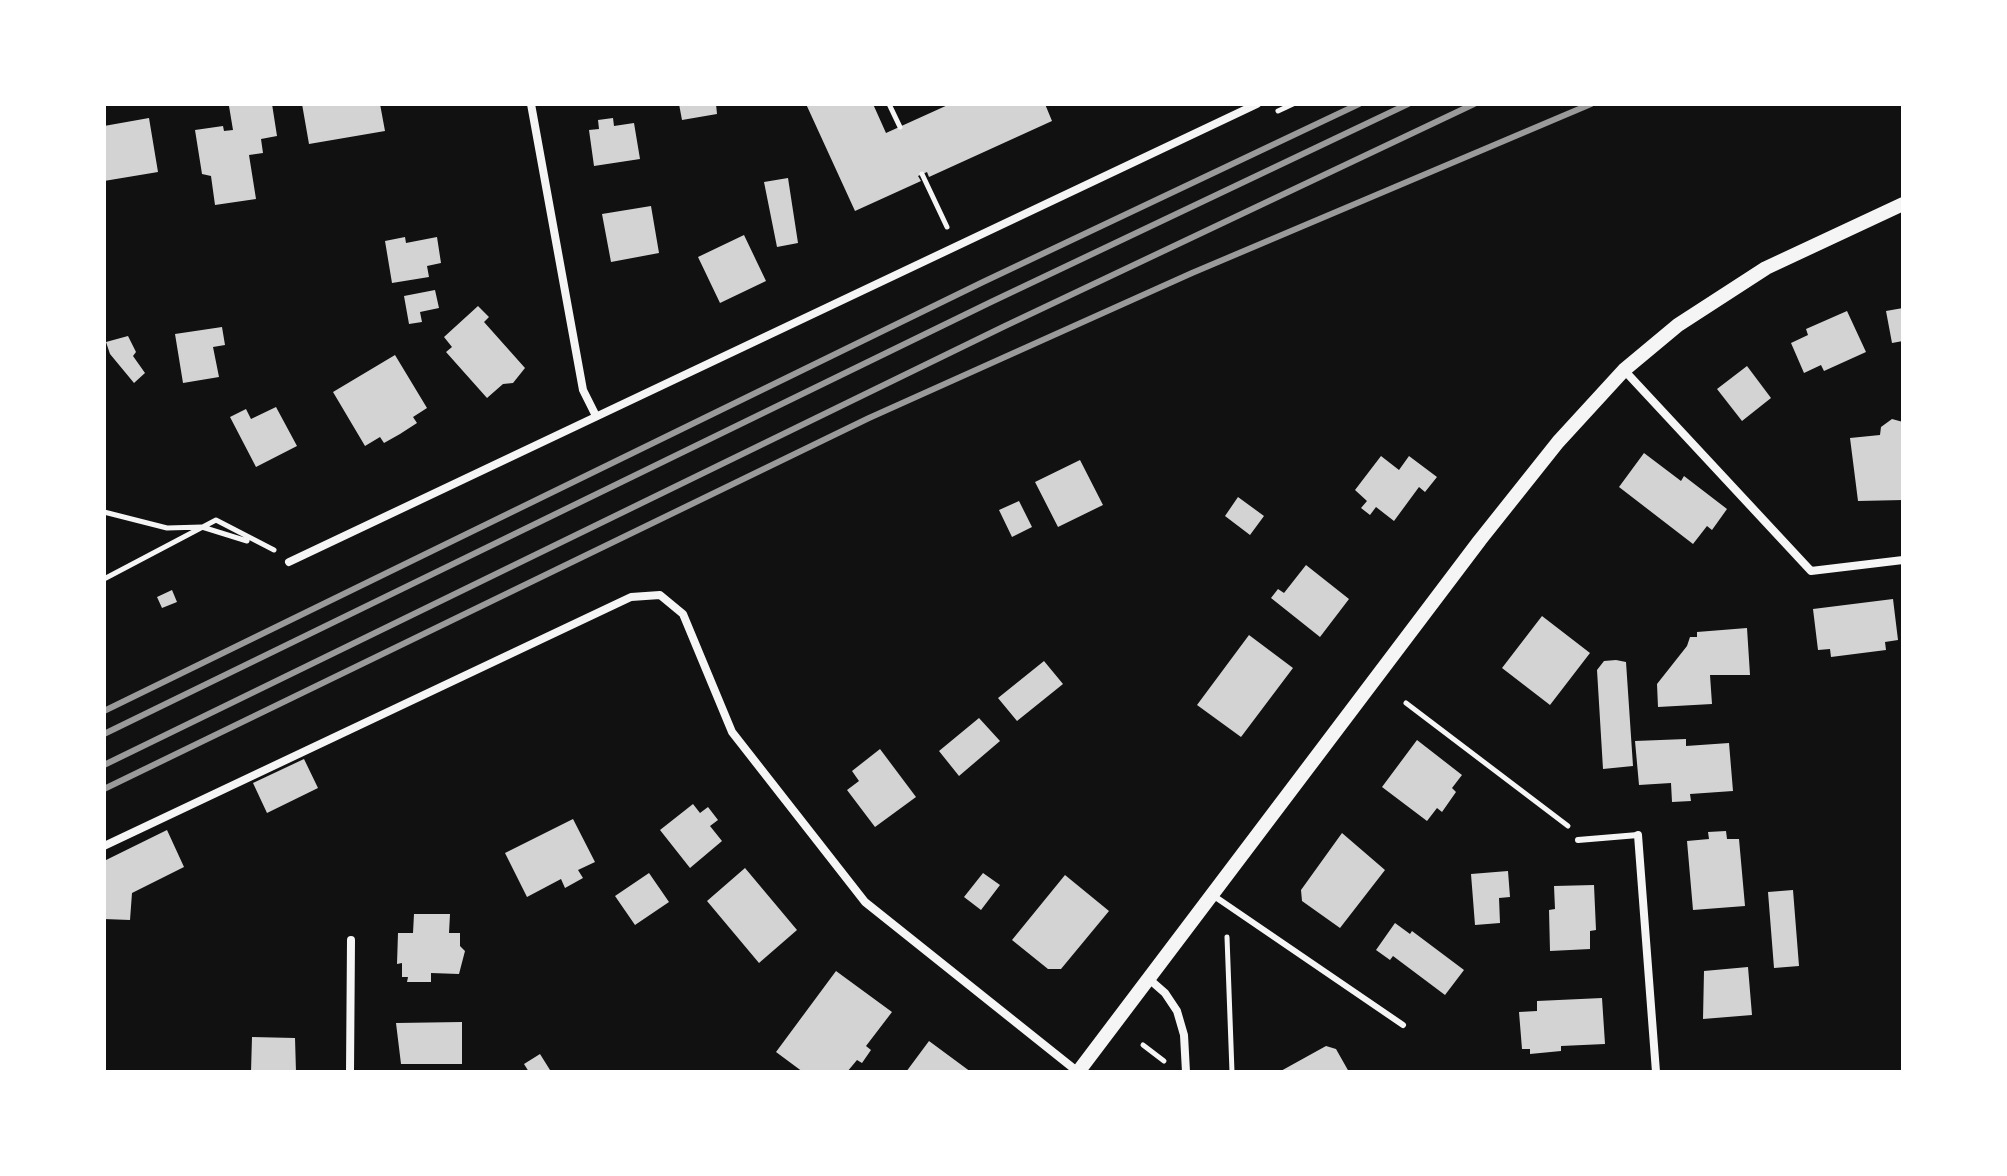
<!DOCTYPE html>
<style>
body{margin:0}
#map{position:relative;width:2007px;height:1176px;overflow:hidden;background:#111;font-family:Commissioner,sans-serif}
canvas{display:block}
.frame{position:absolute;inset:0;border:106px solid #fff;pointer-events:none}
</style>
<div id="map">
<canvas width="2007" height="1176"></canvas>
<div class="frame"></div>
</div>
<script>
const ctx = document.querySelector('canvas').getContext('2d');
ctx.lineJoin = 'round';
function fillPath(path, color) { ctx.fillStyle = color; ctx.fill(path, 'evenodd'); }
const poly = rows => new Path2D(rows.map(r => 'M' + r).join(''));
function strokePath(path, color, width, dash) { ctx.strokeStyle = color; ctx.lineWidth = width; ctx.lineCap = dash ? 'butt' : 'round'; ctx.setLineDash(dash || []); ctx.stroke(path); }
fillPath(poly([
 [242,104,272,104,277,136,261,139,263,153,249,155,256,199,215,205,211,176,202,174,195,130,223,126,224,131,233,130,229,106],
 [302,104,380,104,385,131,309,144],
 [679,104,716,104,717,114,682,120],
 [806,104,873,104,886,133,950,104,1045,104,1052,121,929,177,927,172,918,176,921,181,855,211],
 [149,118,158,172,104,181,104,126],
 [613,118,614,126,634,123,640,159,594,166,589,130,599,129,598,120],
 [788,178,798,243,777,247,764,182],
 [651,206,659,253,611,262,602,214],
 [744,235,766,281,720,303,698,257],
 [405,237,406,243,437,237,441,263,427,266,429,277,392,283,385,241],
 [435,290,439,308,420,312,422,322,409,324,404,296],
 [478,306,489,317,484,322,525,368,513,383,503,384,487,398,446,352,452,347,444,337],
 [1903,308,1903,341,1892,343,1886,311],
 [1847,311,1866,352,1824,371,1821,365,1804,373,1791,343,1808,335,1806,329],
 [222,327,225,345,213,347,219,377,183,383,175,334],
 [128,336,136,352,133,356,145,373,134,383,110,354,106,342],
 [395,355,427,408,413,417,417,423,400,434,384,443,380,437,365,446,333,392],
 [1747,366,1771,398,1742,421,1717,389],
 [276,407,297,446,256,467,230,417,246,409,251,419],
 [1892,419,1903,422,1903,500,1858,501,1850,438,1880,435,1881,427],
 [1644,453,1681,481,1684,476,1727,509,1712,530,1707,526,1693,544,1619,487],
 [1381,456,1399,470,1409,456,1437,477,1425,492,1419,487,1394,521,1376,507,1370,515,1361,508,1367,501,1355,490],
 [1080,460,1103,505,1058,527,1035,482],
 [1238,497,1264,516,1250,535,1225,516],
 [1019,501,1032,527,1012,537,999,510],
 [1306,565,1349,599,1320,637,1271,598,1278,589,1284,593],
 [172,590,177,602,162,608,157,597],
 [1893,599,1898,640,1885,642,1886,650,1831,657,1830,649,1818,650,1813,609],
 [1542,616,1590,653,1550,705,1502,668],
 [1747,628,1750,675,1710,675,1712,704,1658,707,1657,684,1687,646,1690,637,1697,637,1697,632],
 [1249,635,1293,668,1241,737,1197,705],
 [1616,660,1626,662,1633,766,1603,769,1597,670,1604,661],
 [1044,661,1063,684,1017,721,998,698],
 [979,718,1000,741,959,776,939,751],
 [1686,739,1686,746,1729,743,1733,791,1690,794,1691,801,1672,802,1671,783,1639,785,1635,741],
 [1417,740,1462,775,1452,788,1456,792,1442,812,1437,808,1427,821,1382,787],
 [880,749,916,797,875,827,847,790,859,781,852,771],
 [304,759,318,788,267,813,253,783],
 [693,804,700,813,708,807,718,820,710,826,722,841,690,868,660,830],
 [573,819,595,862,578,870,583,878,565,888,561,879,527,897,505,853],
 [167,830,184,867,132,893,130,920,104,919,104,861],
 [1726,831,1727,839,1739,839,1745,906,1693,910,1687,841,1709,839,1708,832],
 [1342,833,1385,870,1340,928,1302,901,1301,890],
 [745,868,797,930,759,963,707,901],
 [1508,871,1510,897,1499,898,1500,923,1475,925,1471,874],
 [649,873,669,902,635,925,615,896],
 [983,873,1000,885,981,910,964,897],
 [1065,875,1109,911,1061,969,1048,969,1012,940],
 [1594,885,1596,930,1590,931,1590,949,1550,951,1549,910,1555,909,1554,886],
 [1793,890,1799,966,1774,968,1768,892],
 [414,914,450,914,449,933,460,933,460,946,465,951,459,974,431,973,431,982,407,982,408,977,402,977,402,963,397,964,398,933,413,933],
 [1395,923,1410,934,1412,931,1464,970,1445,995,1393,956,1390,960,1376,950],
 [1748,967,1752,1015,1703,1019,1704,971],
 [836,971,892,1012,866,1046,871,1050,862,1063,857,1060,847,1072,803,1072,776,1052],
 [1602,998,1605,1044,1561,1046,1561,1051,1530,1054,1530,1049,1522,1049,1519,1012,1537,1011,1537,1001],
 [462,1022,462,1064,401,1064,396,1023],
 [252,1037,295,1038,296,1072,251,1072],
 [929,1041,971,1072,906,1072],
 [1326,1046,1336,1049,1349,1072,1279,1072],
 [540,1054,550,1070,529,1072,524,1064]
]), '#d3d3d3');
strokePath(poly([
 [889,104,900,127],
 [1278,111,1293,104],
 [922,174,947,227],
 [104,512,167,528,202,527,247,541],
 [104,579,216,520,274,550],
 [1406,703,1568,826],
 [1227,937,1232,1072],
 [1143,1045,1164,1061]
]), '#f5f5f5', 5);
strokePath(poly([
 [1578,840,1638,835],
 [1214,896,1403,1025]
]), '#f5f5f5', 6);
strokePath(poly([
 [531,104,583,390,596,416],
 [1624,370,1811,571,1903,560],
 [289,562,1257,104],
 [1638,835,1656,1072],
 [104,846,631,597,660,595,683,614,732,732,865,902,1078,1072],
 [1149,979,1165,993,1177,1011,1184,1035,1186,1072],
 [350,1072,351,940]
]), '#f5f5f5', 8);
strokePath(poly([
 [1078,1072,1480,540,1558,442,1624,370,1678,325,1766,268,1903,204]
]), '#f5f5f5', 14);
strokePath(poly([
 [104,711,983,282,1359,104],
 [104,734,991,302,1408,104],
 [104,765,1005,326,1474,104],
 [104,789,869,418,1192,273,1591,104]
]), '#9a9a9a', 6);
</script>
